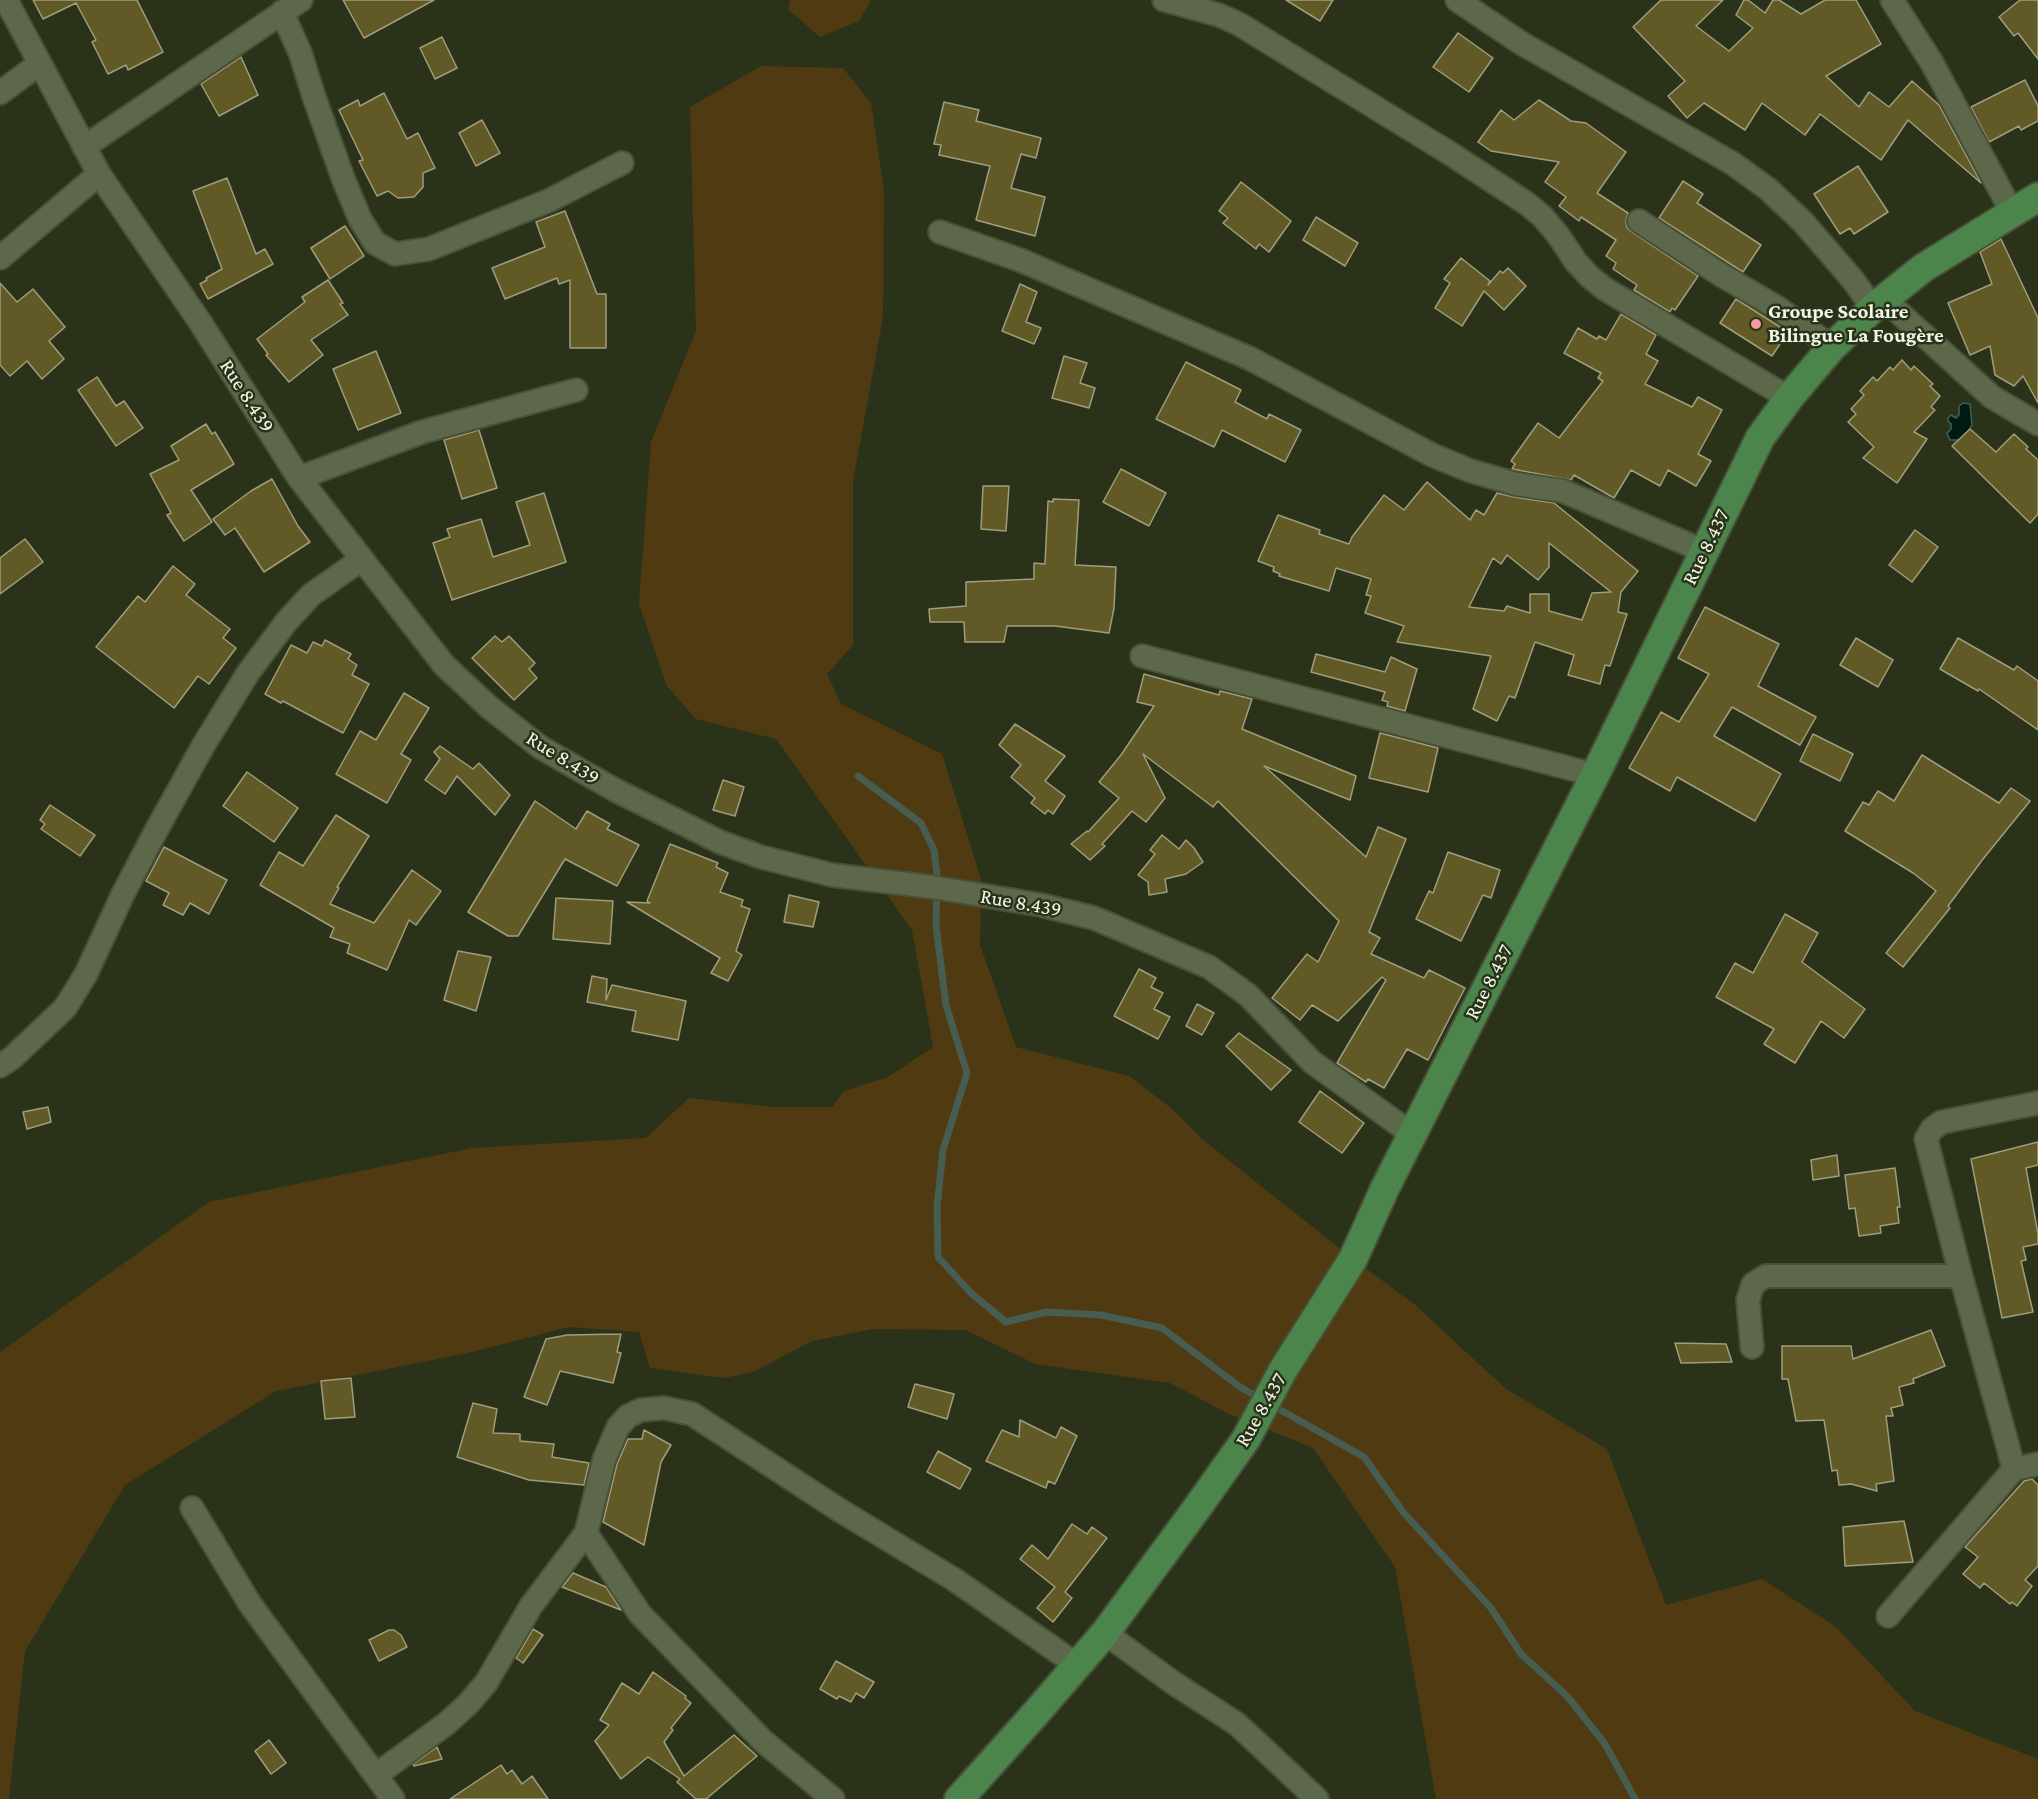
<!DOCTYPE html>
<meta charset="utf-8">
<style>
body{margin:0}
canvas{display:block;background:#2a3319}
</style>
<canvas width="2038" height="1799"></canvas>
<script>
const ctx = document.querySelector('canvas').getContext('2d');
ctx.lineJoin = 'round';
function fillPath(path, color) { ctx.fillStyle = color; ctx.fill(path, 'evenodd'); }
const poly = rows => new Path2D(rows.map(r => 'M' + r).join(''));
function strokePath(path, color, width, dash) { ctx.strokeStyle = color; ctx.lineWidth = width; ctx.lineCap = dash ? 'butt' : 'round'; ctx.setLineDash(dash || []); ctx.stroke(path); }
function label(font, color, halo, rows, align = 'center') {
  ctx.font = font + ' "Crimson Pro",serif'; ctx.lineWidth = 5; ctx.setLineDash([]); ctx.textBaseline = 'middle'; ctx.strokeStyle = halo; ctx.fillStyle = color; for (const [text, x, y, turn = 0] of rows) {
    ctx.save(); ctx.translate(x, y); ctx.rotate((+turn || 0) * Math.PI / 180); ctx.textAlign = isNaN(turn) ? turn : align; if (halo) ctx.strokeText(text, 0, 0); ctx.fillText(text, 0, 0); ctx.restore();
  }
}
fillPath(poly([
 [790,0,871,0,859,21,820,37,788,9],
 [761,66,843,68,871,103,884,190,883,317,853,481,853,645,827,674,841,704,942,754,981,879,980,945,1016,1047,1129,1076,1171,1108,1202,1139,1353,1259,1414,1304,1506,1389,1607,1449,1666,1605,1762,1579,1836,1627,1915,1711,2038,1759,2038,1799,1436,1799,1395,1567,1313,1448,1229,1414,1170,1383,1035,1364,966,1330,873,1329,812,1341,753,1372,724,1378,650,1368,639,1332,569,1327,468,1353,276,1391,125,1485,25,1651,9,1799,0,1799,0,1352,209,1202,472,1148,646,1138,689,1098,773,1107,832,1107,844,1091,888,1077,933,1047,912,930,776,739,696,719,667,686,639,604,651,442,696,331,690,107]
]), '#4f3a11');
const water = poly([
 [1963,403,1970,404,1972,425,1966,435,1959,440,1950,440,1947,433,1951,429,1951,424,1948,421,1948,418,1951,415,1956,418,1959,415,1959,406,1963,403]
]);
fillPath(water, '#001b11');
strokePath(water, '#485d51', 1.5);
strokePath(poly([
 [858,776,921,823,934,850,937,875,936,925,946,1005,967,1073,943,1150,937,1207,938,1257,971,1293,1006,1322,1046,1312,1101,1315,1162,1328,1240,1387,1261,1399],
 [1270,1404,1364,1457,1403,1512,1491,1608,1521,1654,1567,1696,1605,1744,1635,1799]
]), '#485d51', 7);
const building = poly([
 [33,0,137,0,163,52,128,70,126,65,108,74,92,42,96,40,76,3,43,19,33,0],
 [343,0,434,0,364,38,343,0],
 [1286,0,1333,0,1320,21,1286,0],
 [1661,0,1723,0,1696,26,1729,51,1753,28,1736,15,1744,0,1748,0,1765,13,1773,0,1779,0,1801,14,1825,0,1856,0,1881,44,1826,76,1859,107,1869,92,1889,107,1912,81,1939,105,1981,183,1908,120,1881,160,1820,114,1805,135,1762,103,1745,130,1704,103,1687,118,1668,96,1685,81,1633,27,1661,0],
 [2020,0,2038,0,2038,59,2018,33,2014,36,1999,17,2020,0],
 [1458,33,1493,58,1469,92,1433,67,1458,33],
 [442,37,457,68,435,79,420,48,442,37],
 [241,57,258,95,219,116,201,84,241,57],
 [2025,80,2038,106,2038,121,2021,130,2019,126,1989,142,1971,107,2025,80],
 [384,93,407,139,418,133,435,168,423,173,423,187,414,197,398,198,388,191,377,196,359,161,363,160,339,110,358,100,360,106,384,93],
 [1539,100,1571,121,1586,123,1626,152,1597,193,1628,213,1626,221,1627,228,1632,232,1698,276,1675,310,1672,308,1670,312,1634,290,1637,285,1613,269,1616,263,1606,256,1616,240,1581,217,1579,221,1559,206,1566,197,1545,182,1559,162,1491,151,1478,142,1501,110,1514,120,1539,100],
 [944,102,979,110,976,121,1041,138,1036,158,1021,154,1011,188,1045,197,1035,236,976,220,990,166,939,155,941,145,934,144,944,102],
 [482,120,500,153,476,166,459,133,482,120],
 [1858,166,1888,212,1854,234,1850,228,1840,234,1814,194,1858,166],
 [227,178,256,254,265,249,273,264,208,299,200,284,207,280,206,278,222,269,193,191,227,178],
 [1683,181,1703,194,1697,203,1761,245,1743,272,1659,218,1683,181],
 [1241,182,1291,221,1269,252,1259,244,1256,249,1223,223,1228,218,1219,211,1241,182],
 [565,211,597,294,606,294,606,348,570,348,570,280,559,284,557,278,505,299,492,268,545,247,536,222,565,211],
 [1316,217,1358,243,1345,266,1303,240,1316,217],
 [345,226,364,256,330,279,311,248,345,226],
 [2001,239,2038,318,2038,403,2023,376,2014,386,1995,375,1990,346,1970,355,1948,303,1992,284,1980,252,2001,239],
 [1461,258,1490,281,1488,285,1500,271,1503,273,1508,268,1526,286,1504,310,1484,291,1462,326,1435,308,1450,283,1444,279,1461,258],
 [328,280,343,303,340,304,348,315,311,340,323,355,289,382,266,355,268,354,257,339,305,302,302,297,328,280],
 [0,283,17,302,33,289,65,327,49,341,64,359,42,379,27,361,10,376,0,365,0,283],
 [1020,284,1037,292,1026,322,1041,328,1034,344,1002,331,1020,284],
 [1736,299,1788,332,1772,356,1720,323,1736,299],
 [1621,314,1656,335,1646,354,1658,361,1645,384,1692,407,1698,397,1722,410,1698,454,1711,461,1696,486,1668,470,1660,486,1631,470,1614,498,1574,475,1571,480,1512,469,1515,464,1511,461,1538,423,1559,438,1603,381,1598,378,1601,373,1564,353,1578,328,1597,339,1599,336,1606,340,1621,314],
 [376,351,401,413,358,430,333,369,376,351],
 [1064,356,1087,363,1080,383,1095,388,1089,408,1052,398,1064,356],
 [1902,360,1911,370,1914,366,1933,384,1930,386,1940,396,1931,407,1935,410,1914,432,1927,439,1897,483,1863,458,1874,447,1848,422,1856,414,1851,409,1864,395,1860,391,1873,377,1877,381,1890,367,1893,370,1902,360],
 [1186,362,1241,390,1235,402,1267,419,1269,414,1301,430,1285,462,1222,430,1214,447,1156,419,1186,362],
 [97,377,116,406,124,401,143,428,116,446,78,390,97,377],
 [206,424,212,434,215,432,234,464,191,490,212,522,184,541,167,515,171,513,150,474,179,460,171,446,206,424],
 [1970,429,1996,452,2014,434,2028,447,2026,449,2038,460,2038,514,2030,523,1952,446,1970,429],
 [479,430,497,488,462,499,444,440,479,430],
 [1121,469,1166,493,1149,526,1103,502,1121,469],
 [272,479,298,526,310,542,264,572,235,528,225,535,213,519,251,491,272,479],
 [1427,482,1470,520,1476,510,1484,515,1497,493,1514,497,1554,503,1638,571,1621,592,1618,612,1627,614,1610,666,1605,665,1600,684,1568,675,1574,655,1535,642,1515,698,1509,696,1497,721,1473,709,1491,656,1397,642,1404,626,1365,613,1371,596,1366,595,1371,579,1336,568,1329,591,1279,576,1280,574,1273,571,1274,567,1258,561,1278,515,1320,530,1319,534,1349,544,1352,537,1384,495,1404,510,1427,482],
 [1549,543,1611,592,1592,593,1582,620,1549,611,1549,594,1530,594,1530,613,1507,606,1504,611,1469,607,1493,558,1501,564,1507,555,1538,580,1549,567,1549,543],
 [983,486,1009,486,1006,531,981,529,983,486],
 [544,493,566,562,452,600,433,543,450,537,447,529,481,519,493,557,530,545,516,502,544,493],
 [1053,499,1079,500,1075,565,1116,567,1114,608,1109,633,1055,626,1007,626,1004,642,965,642,964,622,930,622,929,609,966,606,966,582,1034,579,1034,563,1045,564,1048,501,1053,502,1053,499],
 [1915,530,1938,547,1912,582,1889,565,1915,530],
 [25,539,43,562,0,594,0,558,25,539],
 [173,566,195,584,186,595,230,629,223,638,236,648,209,684,198,676,174,708,96,647,138,596,145,602,173,566],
 [1705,607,1779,644,1758,686,1816,717,1800,745,1732,707,1714,736,1781,774,1755,821,1677,777,1670,791,1629,768,1661,712,1679,722,1709,674,1678,658,1705,607],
 [495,636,502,642,509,636,535,663,529,669,537,678,514,700,472,658,495,636],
 [1856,638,1893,660,1878,687,1840,665,1856,638],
 [1958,638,2014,670,2017,666,2038,681,2038,730,1979,689,1978,691,1940,669,1958,638],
 [325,640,351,654,348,659,357,665,352,675,369,684,343,733,283,701,281,703,265,694,291,645,307,653,313,642,322,646,325,640],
 [1316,654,1385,672,1391,657,1417,669,1405,711,1387,706,1388,702,1382,700,1385,692,1311,672,1316,654],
 [1144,674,1219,695,1220,691,1252,699,1242,729,1356,776,1350,800,1264,766,1366,857,1378,827,1406,839,1369,932,1380,938,1371,954,1424,978,1429,970,1465,988,1428,1060,1407,1049,1384,1088,1368,1079,1366,1082,1337,1063,1386,980,1382,977,1338,1021,1312,1005,1300,1020,1272,998,1307,954,1318,962,1339,921,1218,801,1213,807,1143,754,1165,798,1146,822,1132,811,1102,844,1105,846,1090,860,1071,844,1087,831,1088,832,1119,798,1099,782,1121,755,1154,706,1137,702,1144,674],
 [404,693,429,708,401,754,411,760,387,803,336,774,360,731,376,740,404,693],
 [1015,724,1065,756,1045,781,1065,796,1053,814,1048,810,1045,814,1031,803,1035,798,1011,777,1021,765,999,745,1015,724],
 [1380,733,1438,748,1428,792,1369,778,1380,733],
 [1813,734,1853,754,1840,781,1800,761,1813,734],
 [440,746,473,769,479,763,510,795,495,815,457,776,445,794,425,780,440,759,434,752,440,746],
 [1922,755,1999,803,2011,788,2030,801,1983,859,1948,906,1950,908,1903,967,1886,953,1936,891,1913,873,1845,831,1863,802,1869,805,1878,791,1894,801,1922,755],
 [247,772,298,808,274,842,223,806,247,772],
 [723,780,744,787,735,816,713,810,723,780],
 [535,801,576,829,587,811,610,824,607,829,639,845,617,886,565,859,518,936,508,936,468,912,535,801],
 [50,805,95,835,80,856,41,829,45,824,40,820,50,805],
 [336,815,369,836,337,887,339,888,330,904,374,923,412,870,441,891,416,925,409,920,387,970,347,953,350,944,330,937,334,928,260,885,279,852,303,866,336,815],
 [1162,835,1179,849,1186,840,1194,848,1203,862,1186,874,1165,879,1167,892,1149,895,1148,882,1138,875,1155,854,1150,850,1162,835],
 [670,844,718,863,716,867,728,873,720,892,743,900,741,906,750,909,736,951,742,955,728,981,711,973,720,958,627,902,650,903,647,901,670,844],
 [164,847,227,880,209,914,190,903,183,915,163,905,169,893,146,881,164,847],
 [1448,852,1500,870,1491,898,1483,895,1461,941,1416,919,1429,891,1433,893,1448,852],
 [789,895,819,902,813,927,784,922,789,895],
 [556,898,613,901,610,944,553,939,556,898],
 [1785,914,1818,933,1802,962,1865,1009,1844,1038,1821,1021,1795,1063,1764,1044,1774,1029,1716,997,1735,963,1753,973,1785,914],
 [458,951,491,957,476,1011,444,1000,458,951],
 [1139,969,1156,978,1151,987,1163,993,1154,1009,1170,1017,1158,1039,1114,1016,1139,969],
 [592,976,607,979,606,1000,612,985,686,1001,678,1040,632,1031,636,1011,587,1002,592,976],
 [1197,1004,1214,1013,1202,1035,1186,1026,1197,1004],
 [1239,1033,1291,1070,1271,1090,1226,1046,1239,1033],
 [1320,1091,1364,1123,1342,1153,1299,1122,1320,1091],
 [48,1107,51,1122,27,1129,23,1112,48,1107],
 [2038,1142,2038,1165,2026,1168,2038,1234,2038,1244,2023,1247,2026,1260,2021,1261,2033,1312,2002,1318,1971,1159,2038,1142],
 [1837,1155,1839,1176,1813,1180,1811,1160,1837,1155],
 [1895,1168,1900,1207,1897,1207,1899,1223,1880,1226,1881,1233,1859,1236,1855,1208,1849,1209,1845,1175,1895,1168],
 [1931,1330,1945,1366,1913,1379,1914,1383,1899,1387,1903,1405,1891,1408,1893,1416,1886,1416,1894,1481,1876,1484,1877,1491,1851,1484,1839,1485,1837,1470,1832,1471,1824,1420,1796,1421,1788,1379,1782,1379,1782,1346,1851,1346,1853,1359,1931,1330],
 [621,1334,617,1352,621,1353,613,1383,560,1371,547,1405,524,1397,546,1339,567,1335,621,1334],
 [1675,1343,1726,1344,1732,1362,1681,1363,1675,1343],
 [351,1378,355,1417,325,1419,321,1381,351,1378],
 [915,1384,954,1394,947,1419,908,1407,915,1384],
 [473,1403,497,1409,493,1433,520,1434,520,1441,554,1444,552,1457,589,1463,584,1485,529,1480,457,1457,473,1403],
 [1020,1420,1056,1438,1061,1427,1077,1436,1055,1484,1048,1481,1046,1488,986,1461,1002,1430,1019,1437,1020,1420],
 [644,1430,671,1445,661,1462,644,1545,603,1522,617,1464,628,1439,642,1439,644,1430],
 [938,1451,971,1469,960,1489,927,1472,938,1451],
 [2032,1479,2038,1485,2038,1566,2025,1580,2032,1586,2017,1606,2012,1602,2010,1604,1984,1583,1980,1588,1963,1574,1978,1557,1965,1547,2024,1481,2032,1479],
 [1904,1521,1913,1562,1845,1566,1843,1527,1904,1521],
 [1072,1524,1087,1534,1092,1527,1107,1538,1065,1592,1072,1598,1053,1622,1037,1608,1055,1587,1020,1559,1032,1545,1048,1559,1072,1524],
 [573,1573,606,1587,621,1610,562,1587,573,1573],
 [533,1629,543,1635,523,1663,516,1658,533,1629],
 [389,1630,394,1630,401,1635,407,1647,379,1661,369,1640,389,1630],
 [836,1661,874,1682,864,1698,856,1693,851,1702,839,1696,837,1699,820,1689,836,1661],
 [653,1672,686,1696,685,1698,691,1703,671,1728,673,1730,664,1742,684,1776,734,1735,757,1756,706,1799,696,1799,677,1782,680,1779,648,1757,621,1779,595,1741,609,1725,600,1720,622,1683,639,1694,653,1672],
 [269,1740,286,1763,271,1774,255,1751,269,1740],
 [437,1747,442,1759,414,1766,413,1764,437,1747],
 [501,1765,507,1774,512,1770,522,1784,532,1776,548,1799,450,1799,501,1765]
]);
fillPath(building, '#615a27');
strokePath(building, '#a09d7c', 1.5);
const minor = poly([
 [6,0,99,174,200,322,299,478,444,665,489,707,540,747,615,790,720,842,761,857,832,875,932,887,1041,905,1094,918,1209,967,1248,995,1312,1062,1412,1134],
 [1164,0,1219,15,1239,24,1451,154,1526,203,1542,216,1558,235,1576,262,1590,277,1605,289,1789,398],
 [1457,0,1521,43,1732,163,1768,189,1803,222,1853,280,1873,308],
 [1892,0,1932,63,2012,212],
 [282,12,301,55,313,94,343,178,360,219,375,243,395,254,429,249,548,201,622,163],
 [0,93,39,64],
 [84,147,301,0],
 [1639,221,1723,276,1778,308,1832,347],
 [940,232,1020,260,1249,358,1432,455,1471,471,1516,484,1563,491,1704,551],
 [0,258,99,174],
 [1884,299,1992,397,2038,424],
 [299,478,422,432,576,390],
 [1142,656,1595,775],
 [0,1066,12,1058,65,1008,86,974,123,894,157,829,203,746,248,673,287,621,311,595,362,559],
 [1752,1347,1748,1300,1753,1284,1766,1276,1961,1276],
 [2014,1469,1961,1276,1926,1139,1932,1129,1942,1122,2038,1103],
 [192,1508,250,1604,393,1799],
 [586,1533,640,1614,763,1741,833,1799],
 [1888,1616,2014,1469,2038,1464],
 [1105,1633,1172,1682,1237,1724,1317,1799],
 [376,1775,446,1724,468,1704,486,1683,531,1606,586,1533,604,1460,618,1427,628,1416,641,1410,664,1408,692,1414,841,1511,955,1580,1077,1665]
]);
const major = poly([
 [959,1799,1036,1713,1105,1633,1197,1508,1246,1439,1283,1370,1353,1259,1385,1188,1595,775,1760,438,1789,398,1832,347,1873,308,1923,268,2038,197]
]);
strokePath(minor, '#485039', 26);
strokePath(major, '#485039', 32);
strokePath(minor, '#5d674a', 22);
strokePath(major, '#4b854b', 28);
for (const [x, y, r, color] of [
 [1756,324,6,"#f49aa2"]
]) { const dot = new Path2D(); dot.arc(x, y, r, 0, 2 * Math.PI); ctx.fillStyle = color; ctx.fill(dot); strokePath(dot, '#2a3319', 2); }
label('bold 21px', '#f1f7e7', '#2a3319', [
 ["Groupe Scolaire",1768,312],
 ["Bilingue La Fougère",1768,336]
], 'left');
label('21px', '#f1f7e7', '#2a3319', [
 ["Rue 8.439",247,396,57],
 ["Rue 8.437",1706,547,-64],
 ["Rue 8.439",563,758,32],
 ["Rue 8.439",1021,903,10],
 ["Rue 8.437",1489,982,-63],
 ["Rue 8.437",1261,1410,-60]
]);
</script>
